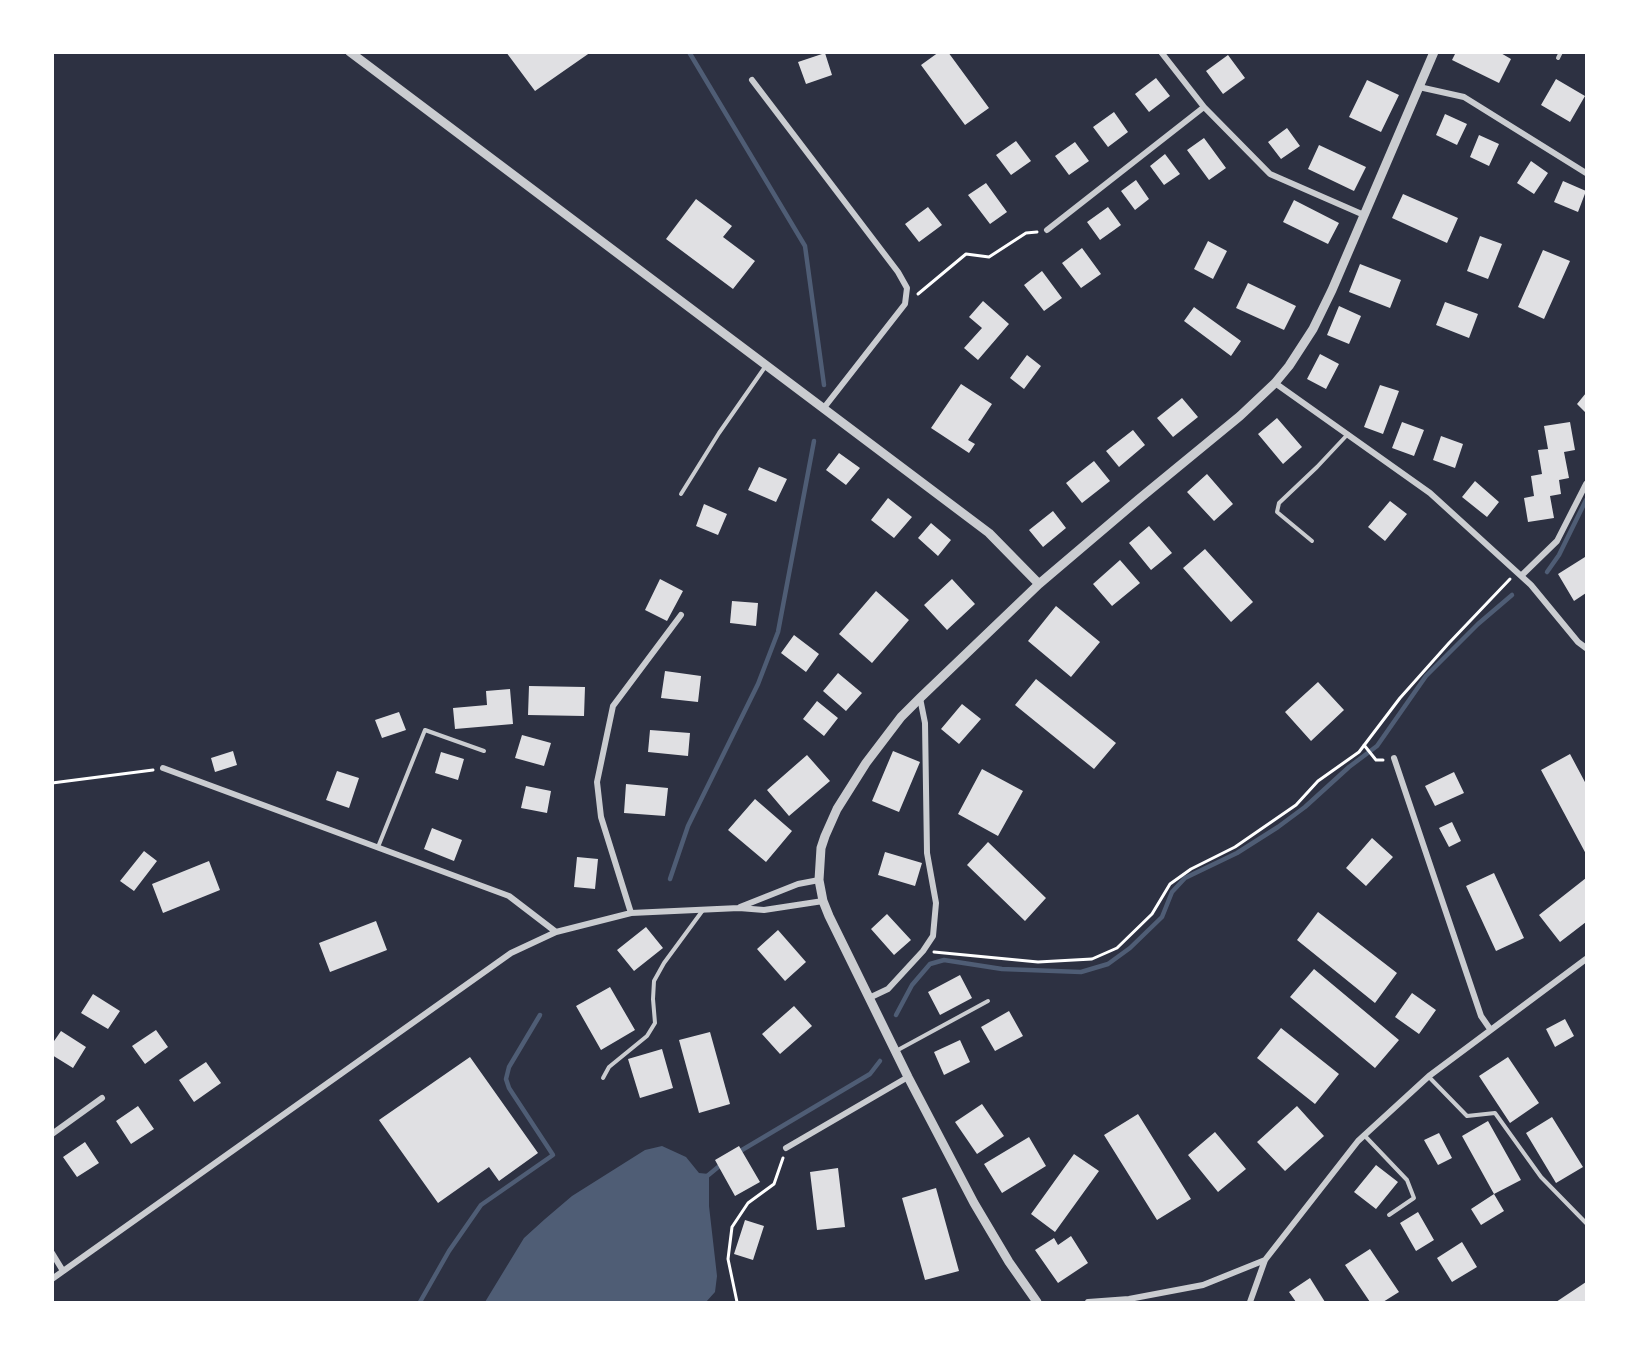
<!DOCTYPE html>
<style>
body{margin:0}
#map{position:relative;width:1639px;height:1355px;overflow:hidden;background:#2d3142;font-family:"Work Sans",sans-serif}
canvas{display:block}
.frame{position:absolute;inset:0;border:54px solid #fff;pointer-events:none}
</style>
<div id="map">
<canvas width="1639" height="1355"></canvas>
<div class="frame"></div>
</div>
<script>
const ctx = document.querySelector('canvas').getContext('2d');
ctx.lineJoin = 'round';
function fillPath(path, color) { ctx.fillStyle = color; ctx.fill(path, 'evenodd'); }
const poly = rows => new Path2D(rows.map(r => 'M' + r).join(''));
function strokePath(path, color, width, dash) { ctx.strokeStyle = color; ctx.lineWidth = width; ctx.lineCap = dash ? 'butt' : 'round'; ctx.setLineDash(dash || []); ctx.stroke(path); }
fillPath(poly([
 [662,1146,686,1157,699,1173,709,1174,709,1206,717,1276,715,1292,706,1302,485,1302,524,1238,545,1219,572,1196,645,1150]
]), '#4f5d75');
strokePath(poly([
 [689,52,805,246,824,385],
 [1547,572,1559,555,1586,500],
 [670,879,688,826,758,684,778,632,814,441],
 [896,1015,912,985,930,964,944,960,1002,969,1081,972,1108,964,1130,948,1162,917,1172,892,1185,878,1237,853,1278,827,1305,807,1349,767,1377,746,1426,676,1478,624,1512,595],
 [737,1153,870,1074,880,1061],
 [706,1177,723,1163],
 [420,1302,449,1251,481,1205,553,1155,509,1088,506,1079,509,1067,540,1015]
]), '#4f5d75', 4.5);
fillPath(poly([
 [506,52,591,52,535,91],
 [939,52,948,52,989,108,965,125,921,65],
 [1456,52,1499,52,1511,59,1499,83,1452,60],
 [825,53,832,75,806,84,798,62],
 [1228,55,1245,78,1223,94,1206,71],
 [1156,78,1170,96,1149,112,1135,94],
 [1556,79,1585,96,1570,122,1541,105],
 [1367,80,1399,95,1381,132,1349,117],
 [1114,112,1128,132,1108,147,1093,127],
 [1445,114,1467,124,1457,145,1436,135],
 [1287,128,1300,146,1281,159,1268,142],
 [1479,135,1499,144,1489,166,1470,157],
 [1204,138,1226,168,1209,180,1187,150],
 [1016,141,1031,161,1011,175,996,155],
 [1075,142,1089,161,1069,175,1055,156],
 [1319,145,1366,167,1354,191,1308,169],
 [1165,154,1180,174,1164,185,1150,166],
 [1531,161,1548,173,1534,194,1517,183],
 [1136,180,1149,199,1135,210,1121,191],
 [1563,181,1586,191,1578,212,1554,202],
 [986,183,1007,212,990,224,968,195],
 [1403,194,1458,218,1447,243,1392,218],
 [696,199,732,226,723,237,755,261,733,289,666,239],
 [1294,200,1339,223,1328,244,1283,222],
 [928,207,942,225,919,242,905,224],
 [1108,207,1121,225,1100,240,1087,222],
 [1480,236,1502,244,1488,279,1467,271],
 [1208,241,1227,251,1213,279,1194,269],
 [1082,248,1101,274,1081,288,1062,263],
 [1543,250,1570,261,1544,319,1518,307],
 [1360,264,1401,280,1390,308,1349,292],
 [1042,271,1062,298,1044,311,1024,285],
 [1248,283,1296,306,1284,330,1236,308],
 [983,301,1009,324,978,360,964,348,982,328,969,317],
 [1445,302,1478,314,1469,338,1436,325],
 [1339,306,1361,316,1349,344,1327,335],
 [1194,307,1241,341,1231,356,1184,321],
 [1320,354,1339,364,1326,389,1307,379],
 [1027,355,1041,366,1024,389,1010,378],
 [961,384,992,404,968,440,975,444,969,453,931,428],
 [1380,385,1399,391,1383,434,1364,427],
 [1586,393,1586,413,1577,404],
 [1182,398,1198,417,1173,437,1157,418],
 [1277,418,1302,447,1283,464,1258,434],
 [1402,422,1424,430,1414,456,1392,448],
 [1570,422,1575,450,1564,452,1569,478,1559,480,1561,494,1550,496,1554,518,1528,522,1524,498,1534,496,1531,476,1542,474,1538,450,1548,449,1544,426],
 [1133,430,1145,445,1119,467,1106,451],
 [1441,436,1463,444,1455,468,1433,460],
 [839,453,860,468,846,485,826,470],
 [1094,461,1110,481,1082,503,1066,483],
 [759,467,787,479,776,502,748,490],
 [1207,474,1233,504,1214,521,1187,492],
 [1475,481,1499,502,1487,517,1462,497],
 [888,498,912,517,894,538,871,520],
 [1390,501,1407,514,1385,541,1368,527],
 [704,504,727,514,718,535,696,526],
 [1053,511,1066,528,1043,547,1029,530],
 [931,523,951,540,938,556,918,538],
 [1149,526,1172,553,1151,570,1129,543],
 [1205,549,1253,602,1231,622,1183,568],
 [1585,557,1586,593,1574,601,1558,574],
 [1120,560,1140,583,1112,606,1093,584],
 [660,579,683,591,667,621,645,610],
 [952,579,975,604,947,630,924,605],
 [876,591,909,620,872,663,839,634],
 [732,601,758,603,756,626,730,623],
 [1056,606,1100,642,1071,677,1028,641],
 [794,635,819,654,806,672,781,653],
 [665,671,701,676,698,702,661,698],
 [838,673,862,693,846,711,823,691],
 [1036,679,1116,743,1094,769,1015,705],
 [1318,682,1344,710,1311,741,1285,712],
 [529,686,585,687,584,716,528,715],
 [510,689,513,724,455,729,453,708,487,705,486,691],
 [817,701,838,718,824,736,803,719],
 [962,704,981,719,959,744,941,729],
 [399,712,406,730,382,738,375,720],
 [650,730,690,733,688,756,648,752],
 [522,735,551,743,544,766,515,758],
 [233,751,237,765,215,772,211,758],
 [893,751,920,762,899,812,872,801],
 [441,752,464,759,458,780,435,773],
 [1570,754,1586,784,1586,854,1541,770],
 [807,755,830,781,789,816,767,790],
 [982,769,1023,791,998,836,958,814],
 [337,771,359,778,349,808,326,800],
 [1454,772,1464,793,1435,806,1425,786],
 [626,784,668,788,665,816,624,813],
 [526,786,551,791,547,813,521,808],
 [755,799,792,831,766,862,728,830],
 [1452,822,1461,841,1449,847,1439,828],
 [432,828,462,840,454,861,424,849],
 [1372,838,1393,857,1366,886,1346,868],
 [988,842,1046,898,1025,921,967,865],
 [144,851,157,861,134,891,120,881],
 [885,852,922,863,915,886,878,875],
 [577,857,598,859,595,889,574,887],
 [209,861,220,890,163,913,152,884],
 [1494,873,1524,938,1496,951,1466,886],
 [1586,878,1586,922,1560,942,1539,915],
 [1318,912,1397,973,1375,1003,1297,940],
 [887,914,911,940,894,955,871,929],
 [376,921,387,950,330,972,319,943],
 [646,927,663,948,634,971,617,950],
 [778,930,806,962,785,981,757,949],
 [1314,969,1399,1040,1375,1068,1290,997],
 [960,975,972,998,940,1015,928,992],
 [610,987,635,1030,601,1050,576,1006],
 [1412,993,1436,1010,1419,1034,1395,1017],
 [93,994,120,1011,108,1029,81,1013],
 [794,1006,812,1026,780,1054,762,1034],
 [1009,1011,1023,1036,995,1051,981,1027],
 [1565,1019,1574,1036,1555,1047,1546,1029],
 [1281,1028,1339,1074,1315,1104,1257,1058],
 [156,1030,168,1047,145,1064,132,1046],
 [61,1031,86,1047,73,1068,52,1055,52,1044],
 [710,1032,730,1104,699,1113,679,1040],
 [960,1040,970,1062,944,1075,934,1052],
 [662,1049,673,1088,640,1098,628,1059],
 [470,1057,538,1153,499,1181,489,1167,438,1203,379,1120],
 [1508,1057,1539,1103,1510,1123,1479,1076],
 [206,1062,221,1083,194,1102,179,1080],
 [982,1104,1004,1136,977,1154,955,1122],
 [138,1106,154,1129,131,1144,116,1121],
 [1297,1106,1324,1136,1285,1171,1257,1142],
 [1138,1114,1191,1199,1157,1220,1104,1135],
 [1552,1117,1583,1167,1556,1183,1526,1133],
 [1488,1121,1521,1180,1494,1194,1462,1136],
 [1215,1132,1246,1169,1218,1192,1188,1155],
 [1439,1133,1452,1158,1438,1165,1424,1140],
 [1029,1137,1046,1166,1002,1193,984,1164],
 [85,1142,99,1163,77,1177,63,1157],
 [739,1146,760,1182,735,1196,715,1160],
 [1074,1154,1099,1171,1055,1232,1031,1214],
 [1376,1165,1398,1182,1376,1209,1354,1192],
 [838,1168,845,1227,817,1230,810,1172],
 [936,1188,959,1271,925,1280,902,1198],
 [1494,1194,1504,1211,1481,1225,1471,1209],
 [1418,1212,1434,1240,1416,1251,1400,1223],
 [745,1220,764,1226,753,1260,734,1254],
 [1071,1236,1088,1263,1058,1283,1035,1250,1054,1238,1058,1245],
 [1462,1242,1477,1267,1452,1282,1437,1258],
 [1370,1249,1399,1292,1383,1302,1370,1302,1345,1265],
 [1310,1278,1325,1302,1296,1302,1289,1292],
 [1586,1282,1586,1302,1556,1302]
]), '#e0e0e3');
strokePath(poly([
 [918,294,966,254,989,257,1026,233,1037,232],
 [1364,745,1376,760,1383,760],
 [52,783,153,770],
 [934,952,1038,962,1092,959,1117,948,1152,914,1170,884,1191,869,1235,847,1296,805,1318,781,1359,752,1400,698,1449,643,1510,579],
 [737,1302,728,1259,732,1227,748,1203,774,1184,783,1158]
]), '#fff', 3);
strokePath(poly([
 [1558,58,1561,52],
 [681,494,719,433,765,367],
 [1312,541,1277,512,1279,503,1317,467,1348,434],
 [378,847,425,730,484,751],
 [896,1051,988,1001],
 [1429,1077,1467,1116,1495,1113,1541,1177,1586,1223],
 [603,1078,609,1067,647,1036,655,1023,653,999,654,981,664,963,703,910],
 [1365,1136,1407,1180,1414,1198,1389,1215]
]), '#caccd0', 4);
strokePath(poly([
 [1161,52,1204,107,1270,174,1364,215],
 [752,80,898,272,907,288,905,304,823,409],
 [1419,87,1464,97,1586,173],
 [1047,230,1204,107],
 [1275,383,1430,493,1531,585,1578,642,1586,648],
 [1521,576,1557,541,1586,484],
 [1394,758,1481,1016,1490,1029],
 [163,768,509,896,556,932],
 [740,907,798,884,819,880],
 [631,913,601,817,597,782,613,706,681,615],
 [869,998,888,989,923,951,933,936,936,903,927,853,925,723,920,698],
 [52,1134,102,1098],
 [786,1148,908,1077],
 [52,1253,63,1271],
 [52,1279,511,953,556,932,631,913,739,908,764,910,823,901],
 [1088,1302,1129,1299,1203,1285,1265,1260],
 [1250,1302,1265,1260,1358,1141,1429,1076,1586,959]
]), '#caccd0', 6);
strokePath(poly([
 [350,52,989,533,1039,584],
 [1037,1302,1009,1262,974,1203,908,1077,829,916,823,901,819,880,821,848,825,836,837,809,866,763,901,717,920,698,1039,584,1139,499,1240,416,1275,383,1289,366,1313,329,1332,290,1434,52]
]), '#caccd0', 9);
</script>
